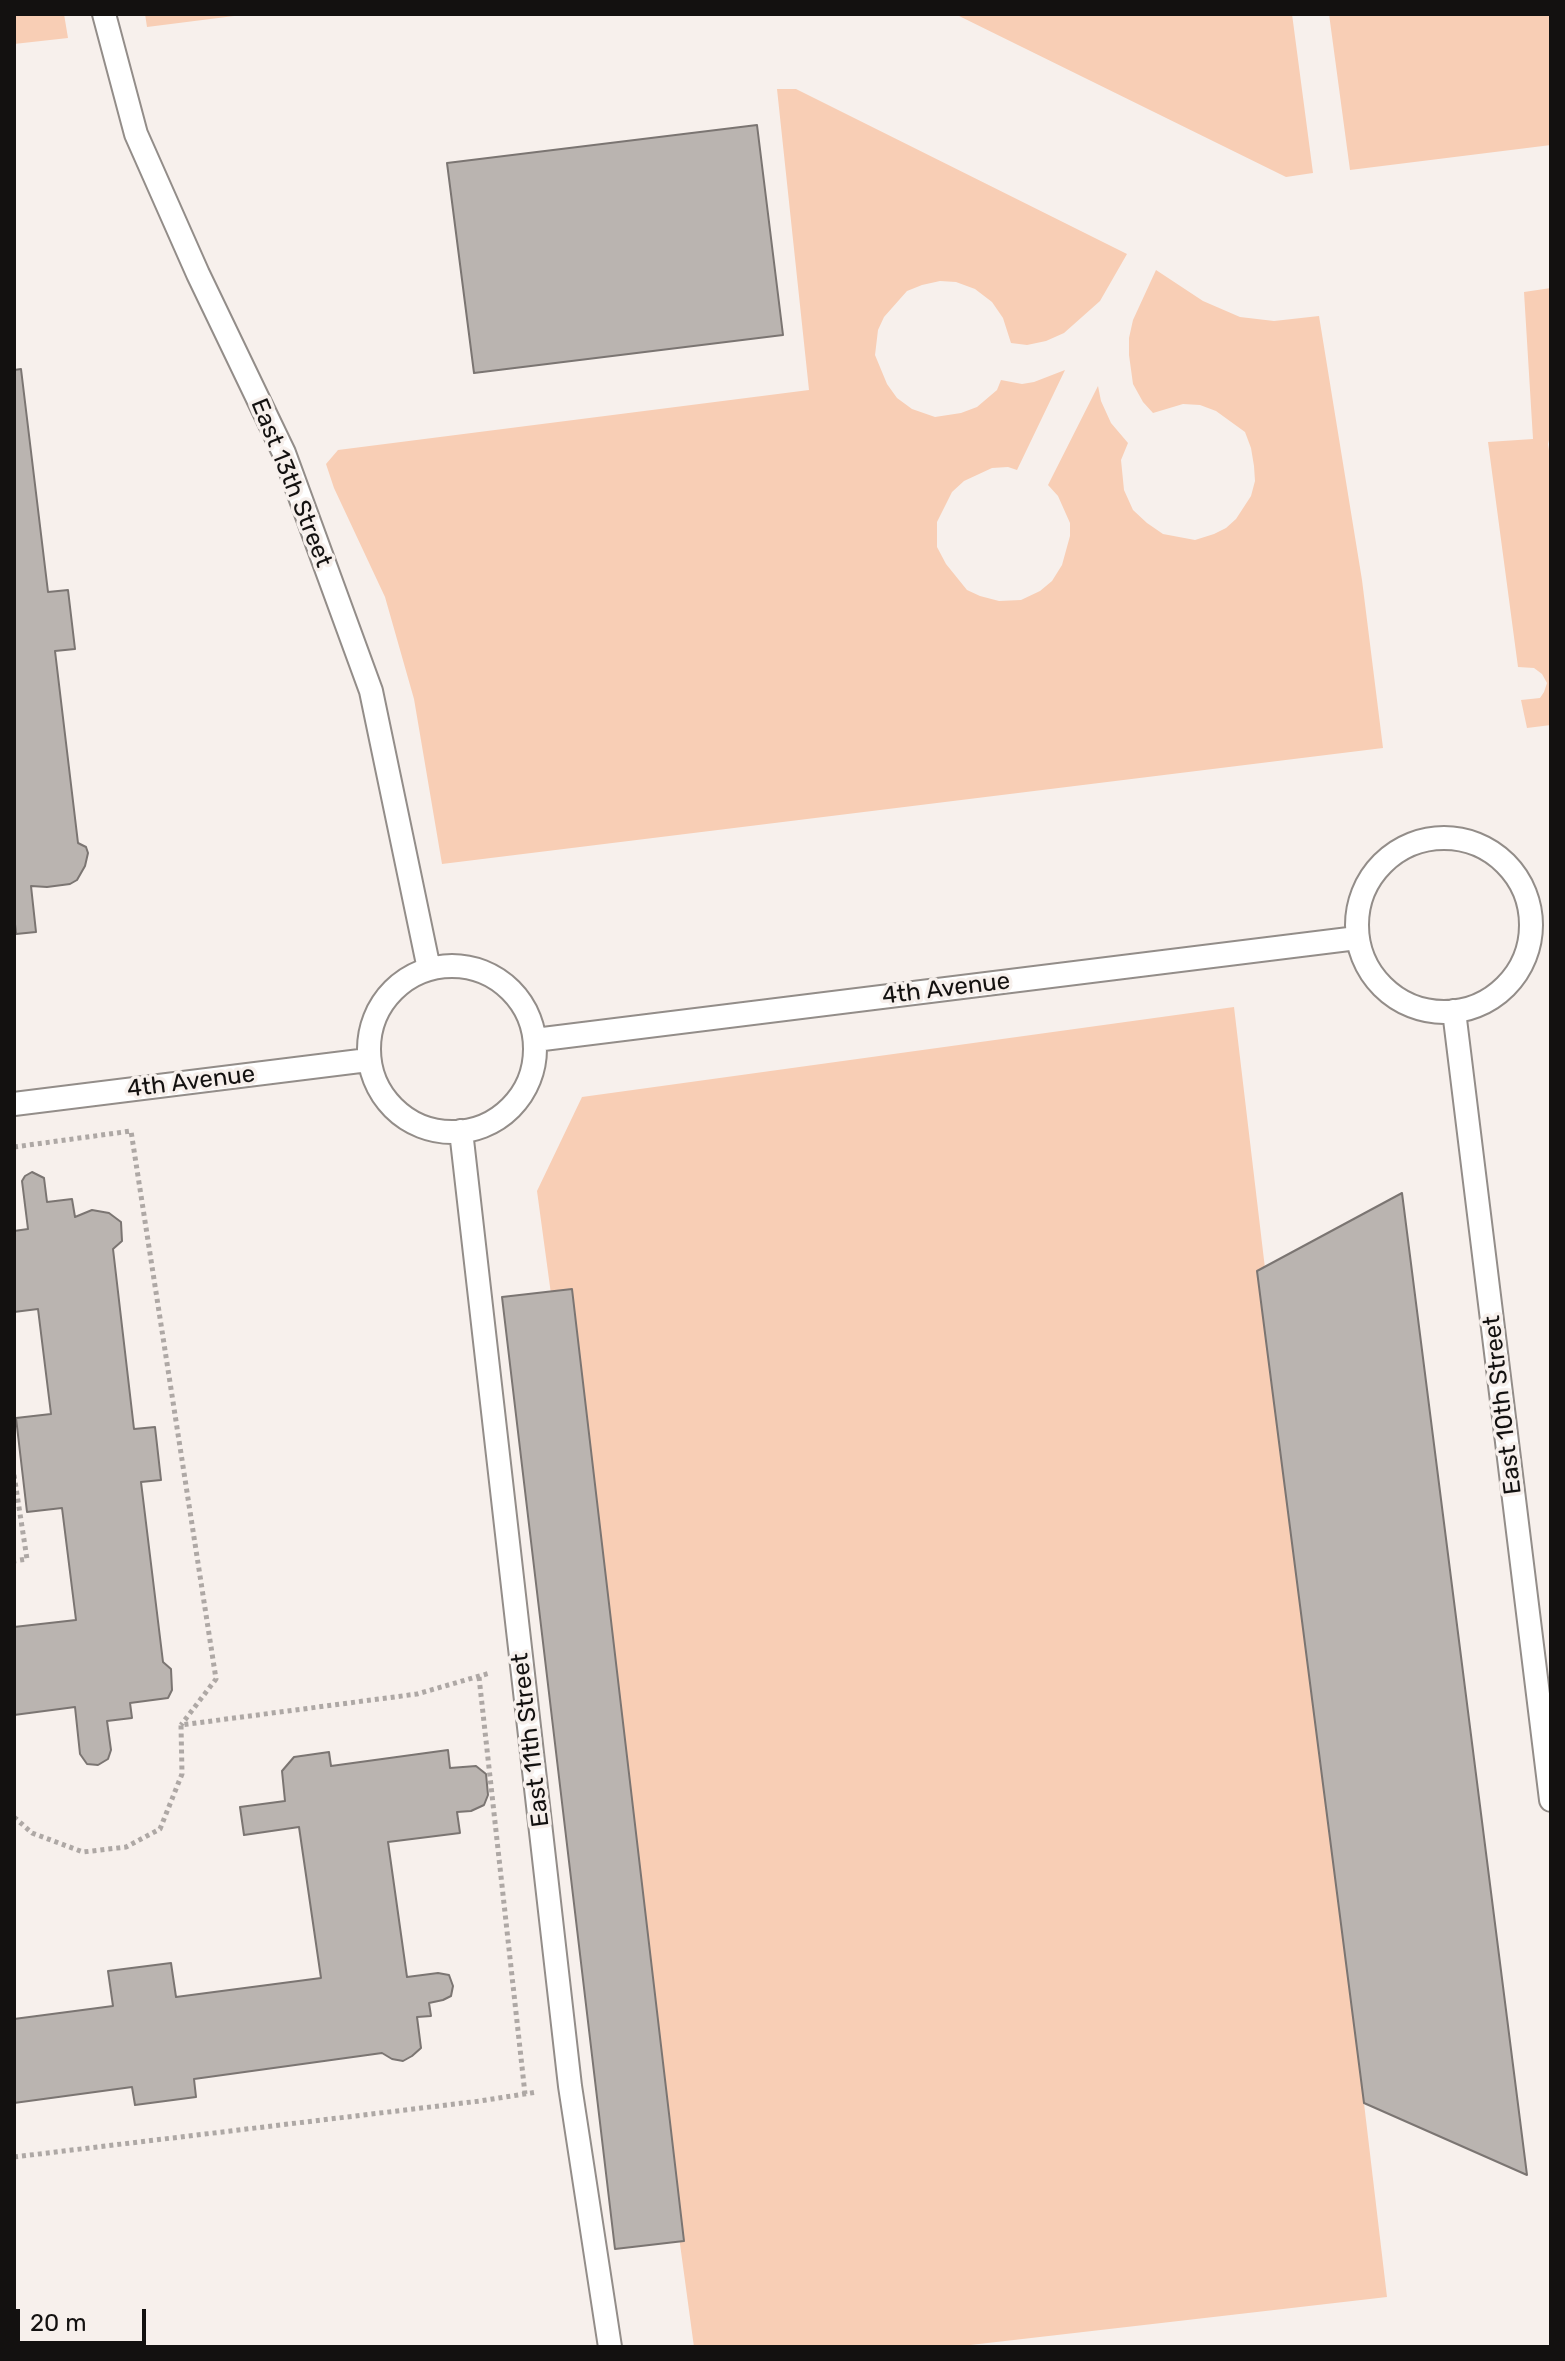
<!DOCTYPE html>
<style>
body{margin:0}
#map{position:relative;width:1565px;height:2361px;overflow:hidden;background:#f7f0ec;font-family:Rubik,sans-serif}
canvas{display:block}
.frame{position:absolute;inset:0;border:16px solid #131110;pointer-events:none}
.scale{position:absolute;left:16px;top:2309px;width:130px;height:36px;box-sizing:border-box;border:4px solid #131110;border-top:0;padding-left:10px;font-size:24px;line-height:28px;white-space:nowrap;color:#131110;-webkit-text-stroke:6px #f7f0ec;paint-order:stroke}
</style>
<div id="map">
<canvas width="1565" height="2361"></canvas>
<div class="frame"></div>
<div class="scale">20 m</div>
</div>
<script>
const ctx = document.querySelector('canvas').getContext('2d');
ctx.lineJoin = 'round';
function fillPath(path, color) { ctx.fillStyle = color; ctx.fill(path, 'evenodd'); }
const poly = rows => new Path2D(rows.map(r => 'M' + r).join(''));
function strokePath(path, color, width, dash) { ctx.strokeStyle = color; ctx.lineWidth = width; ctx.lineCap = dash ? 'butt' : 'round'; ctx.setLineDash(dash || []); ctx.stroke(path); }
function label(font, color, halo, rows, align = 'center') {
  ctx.font = font + ' Rubik,sans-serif'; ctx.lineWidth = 7; ctx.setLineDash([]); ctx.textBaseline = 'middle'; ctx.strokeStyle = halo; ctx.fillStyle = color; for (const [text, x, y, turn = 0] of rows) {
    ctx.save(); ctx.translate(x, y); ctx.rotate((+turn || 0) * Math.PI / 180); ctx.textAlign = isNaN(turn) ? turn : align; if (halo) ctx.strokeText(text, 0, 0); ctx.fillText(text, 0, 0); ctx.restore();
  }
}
fillPath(poly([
 [14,14,64,14,68,38,14,44],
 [145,14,250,14,147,27],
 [955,14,1292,14,1313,173,1286,177],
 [1329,14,1551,14,1551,145,1350,170],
 [777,89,796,89,1127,254,1100,301,1064,333,1046,341,1027,345,1011,343,1003,318,992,302,975,289,956,282,940,281,922,285,907,291,884,317,878,330,875,355,887,384,897,398,912,409,935,417,961,413,977,407,997,390,1001,380,1022,384,1034,382,1065,370,1017,470,1008,467,992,468,964,481,952,492,937,522,937,547,946,564,967,590,980,596,999,601,1021,600,1040,591,1052,581,1062,565,1070,536,1070,523,1058,496,1048,485,1098,386,1101,401,1111,423,1128,443,1121,460,1124,490,1133,510,1147,523,1163,534,1195,540,1214,534,1226,528,1236,519,1251,496,1255,481,1254,466,1251,448,1245,432,1216,411,1200,405,1183,404,1153,413,1143,402,1133,384,1129,355,1129,338,1133,320,1156,270,1203,301,1240,317,1274,321,1319,316,1362,580,1383,748,442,864,414,699,385,597,334,488,326,464,338,450,809,390],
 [1551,288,1551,431,1548,444,1551,464,1551,725,1527,728,1521,700,1540,698,1544,692,1547,683,1542,674,1534,668,1518,667,1488,442,1533,439,1524,292],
 [1234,1007,1387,2297,953,2347,694,2347,537,1191,582,1097]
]), '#f8ceb5');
const building = poly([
 [757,125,783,335,474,373,447,163,757,125],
 [21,369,48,592,68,590,75,649,55,651,78,843,86,847,88,853,85,866,77,880,70,884,47,887,31,886,36,932,16,934,14,914,14,370,21,369],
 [32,1172,44,1178,47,1202,72,1199,75,1217,92,1210,109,1213,121,1222,122,1241,113,1249,134,1429,155,1427,161,1480,141,1482,163,1662,171,1669,172,1690,168,1698,130,1703,132,1718,107,1721,111,1750,108,1759,98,1765,87,1764,80,1754,75,1707,14,1715,14,1627,76,1620,62,1508,27,1512,16,1418,51,1414,38,1309,14,1312,14,1231,28,1229,22,1181,25,1176,32,1172],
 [1402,1193,1527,2175,1364,2103,1257,1271,1402,1193],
 [572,1289,684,2241,615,2249,502,1297,572,1289],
 [448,1750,450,1768,476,1766,486,1774,488,1795,484,1805,471,1811,457,1812,460,1833,388,1842,407,1977,438,1973,449,1975,453,1986,451,1996,443,2000,429,2003,431,2016,417,2017,421,2048,412,2056,403,2061,392,2059,382,2053,194,2079,196,2097,135,2105,132,2087,14,2103,14,2019,113,2006,108,1971,171,1963,176,1997,321,1978,299,1827,244,1835,240,1807,285,1801,282,1771,294,1757,329,1752,331,1766,448,1750]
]);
fillPath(building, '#bab4b0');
strokePath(building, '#7b7572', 2);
const lane = poly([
 [104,14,136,134,198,274,284,453,371,691,429,969],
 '1357 925a87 87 0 1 1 174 0a87 87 0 1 1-174 0Z',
 '369 1049a83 83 0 1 1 166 0a83 83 0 1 1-166 0Z',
 [1454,1011,1551,1800],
 [535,1040,1357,938],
 [14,1104,368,1060],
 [461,1131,570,2086,610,2347]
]);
strokePath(lane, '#938d89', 26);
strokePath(poly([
 [14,1147,131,1131,216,1679,181,1725],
 [14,1475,27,1559,14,1561],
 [479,1677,525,2094],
 [14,1817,32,1833,83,1852,126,1847,160,1829,182,1774,181,1725,417,1694,490,1673],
 [14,2157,480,2101,537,2092]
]), '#aea8a5', 5, [4, 4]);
strokePath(lane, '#fff', 22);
label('24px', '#131110', '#f7f0ec', [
 ["East 13th Street",291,483,68],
 ["4th Avenue",946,989,-7],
 ["4th Avenue",191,1082,-7],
 ["East 10th Street",1503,1405,-97],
 ["East 11th Street",531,1740,-97]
]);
</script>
